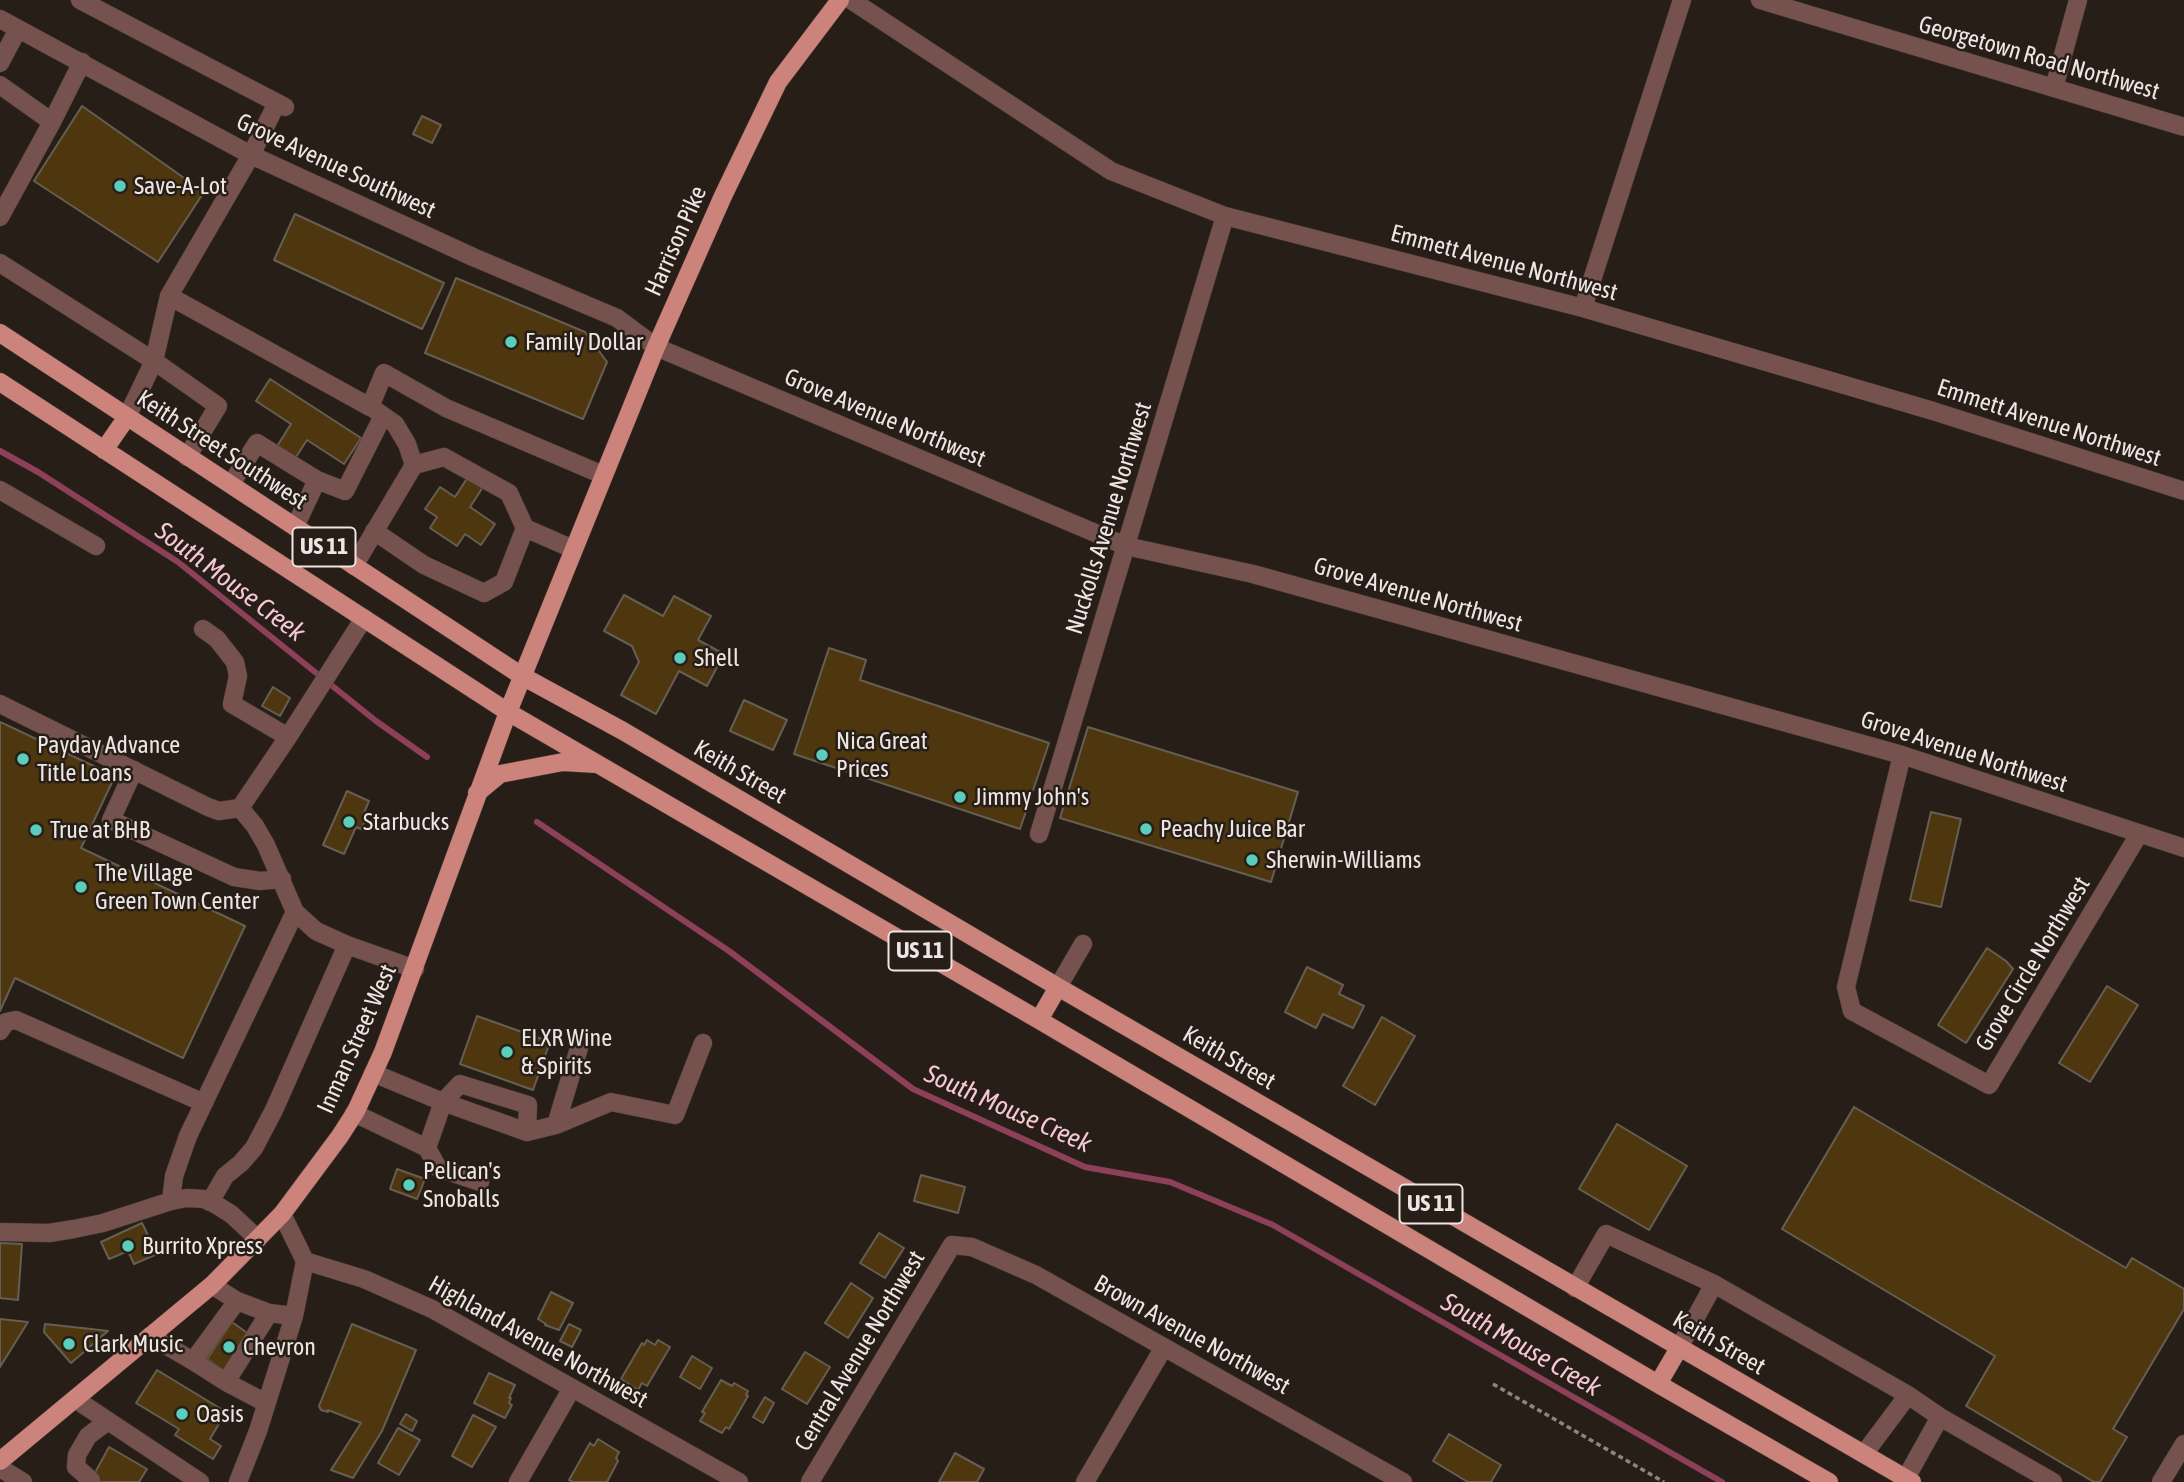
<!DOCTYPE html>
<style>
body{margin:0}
canvas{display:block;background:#281e18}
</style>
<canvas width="2184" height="1482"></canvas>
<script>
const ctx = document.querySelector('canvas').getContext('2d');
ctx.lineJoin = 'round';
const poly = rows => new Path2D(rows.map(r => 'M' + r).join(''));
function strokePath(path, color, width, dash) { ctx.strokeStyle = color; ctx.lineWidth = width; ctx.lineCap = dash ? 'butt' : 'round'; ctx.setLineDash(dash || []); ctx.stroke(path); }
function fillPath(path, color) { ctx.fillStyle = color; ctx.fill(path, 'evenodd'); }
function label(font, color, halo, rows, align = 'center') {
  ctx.font = font + ' "Asap Condensed",sans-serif'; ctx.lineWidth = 5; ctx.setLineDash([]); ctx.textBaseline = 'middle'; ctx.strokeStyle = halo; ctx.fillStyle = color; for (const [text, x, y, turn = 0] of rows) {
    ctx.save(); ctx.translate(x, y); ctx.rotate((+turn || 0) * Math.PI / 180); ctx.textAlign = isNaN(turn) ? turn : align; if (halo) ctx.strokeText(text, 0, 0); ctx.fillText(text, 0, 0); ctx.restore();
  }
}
strokePath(poly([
 [0,451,38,472,178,562,376,721,427,757],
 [537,822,729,951,913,1089,1085,1167,1170,1182,1273,1225,1722,1482]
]), '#8c4059', 6);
const building = poly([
 [82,106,204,192,158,262,34,181,82,106],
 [422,116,441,125,432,143,413,134,422,116],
 [295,214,444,283,422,329,274,260,295,214],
 [456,278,585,332,607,362,583,419,425,353,456,278],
 [270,379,361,438,344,464,307,440,294,460,276,448,291,424,256,401,270,379],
 [468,477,483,487,470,507,495,524,481,545,465,534,457,546,430,528,437,517,425,509,440,487,455,497,468,477],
 [624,595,663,616,674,596,711,616,698,640,724,654,707,686,679,671,656,714,621,695,639,662,632,646,604,631,624,595],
 [829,648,866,660,860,680,1049,743,1020,829,794,754,829,648],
 [273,687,290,698,280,716,262,706,273,687],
 [744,700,787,720,773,750,730,731,744,700],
 [0,722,115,776,81,848,245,926,183,1058,15,978,0,1011,0,722],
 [1088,727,1298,792,1271,882,1060,818,1088,727],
 [347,791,369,801,363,815,367,817,361,829,356,827,344,854,323,845,347,791],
 [1931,812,1961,819,1941,907,1910,900,1931,812],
 [1987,948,2006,961,2013,969,1966,1043,1938,1025,1987,948],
 [1307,967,1343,985,1339,994,1364,1006,1353,1028,1323,1014,1316,1028,1285,1012,1307,967],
 [2107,986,2138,1005,2090,1082,2059,1063,2107,986],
 [477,1016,550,1042,533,1090,460,1064,477,1016],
 [1382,1017,1415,1036,1375,1105,1343,1086,1382,1017],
 [1854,1107,2126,1268,2132,1258,2184,1289,2184,1309,2113,1429,2127,1437,2100,1482,2094,1482,1966,1406,1995,1356,1782,1229,1854,1107],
 [1617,1124,1687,1166,1649,1230,1579,1189,1617,1124],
 [397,1169,425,1179,417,1199,390,1189,397,1169],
 [921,1175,965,1187,958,1213,914,1201,921,1175],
 [142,1223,157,1254,134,1264,128,1251,109,1259,101,1242,142,1223],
 [879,1233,904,1248,885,1278,860,1263,879,1233],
 [0,1243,22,1244,18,1300,0,1298,0,1243],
 [851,1283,873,1298,848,1338,825,1323,851,1283],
 [551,1292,573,1303,559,1330,545,1325,546,1324,538,1319,551,1292],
 [0,1319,28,1322,0,1367,0,1319],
 [232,1322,250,1335,226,1372,207,1359,232,1322],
 [45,1324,91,1329,108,1331,71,1363,44,1332,45,1324],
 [352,1324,416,1350,382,1431,353,1478,331,1470,361,1423,328,1410,328,1412,321,1410,319,1406,352,1324],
 [569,1324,581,1330,572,1347,560,1341,569,1324],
 [647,1340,655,1345,658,1340,670,1347,647,1386,642,1383,638,1390,621,1379,642,1343,644,1345,647,1340],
 [805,1352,830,1367,807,1404,782,1389,805,1352],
 [692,1356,712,1368,700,1389,680,1377,692,1356],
 [157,1370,226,1412,210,1439,221,1446,213,1459,175,1435,179,1429,136,1403,157,1370],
 [489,1373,515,1385,509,1398,511,1398,509,1403,512,1405,505,1418,474,1403,489,1373],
 [721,1380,732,1386,734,1383,748,1391,746,1395,748,1396,729,1429,726,1427,722,1433,700,1421,705,1413,702,1412,721,1380],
 [765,1397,774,1403,763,1423,753,1417,765,1397],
 [406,1414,417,1421,412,1431,400,1424,406,1414],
 [473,1415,496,1427,472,1467,452,1456,473,1415],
 [398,1428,420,1440,399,1475,378,1463,398,1428],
 [1449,1434,1501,1465,1491,1482,1468,1482,1433,1461,1449,1434],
 [598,1439,619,1452,616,1458,618,1461,607,1482,573,1482,569,1480,590,1443,594,1446,598,1439],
 [109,1447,147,1469,139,1482,90,1482,109,1447],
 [955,1453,984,1469,977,1482,939,1482,955,1453]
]);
fillPath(building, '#4e370e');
strokePath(building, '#655e53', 2);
const minor = poly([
 [80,0,285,107],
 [851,0,1111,171,1225,216,1583,308,1933,411,2184,491],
 [1760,0,2184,127],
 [0,19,251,155,473,257,617,318,656,347,1126,546,1253,574,1902,755,2184,848],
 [0,63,18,29],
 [0,85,52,122,0,217],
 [2054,88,2078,0],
 [52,122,82,62],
 [0,263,154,361,218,406,187,457],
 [169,296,370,407,384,373,446,408,603,475],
 [1583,308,1682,0],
 [375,410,395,424,407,444,414,465],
 [127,417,154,361,169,296,251,155,277,103],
 [231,484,257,443,317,480],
 [0,490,96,546],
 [295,527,317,480,345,491,383,416],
 [374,531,424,565,484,593,504,582,525,528,573,549],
 [354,566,414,465,444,457,509,493,525,528],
 [0,704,208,807,219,811,240,808,288,737,232,704,238,676,235,662,217,639,203,629],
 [288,737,364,618],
 [1902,755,1846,987,1852,1011,1989,1085,2139,834],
 [134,770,111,820,234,877,260,881,282,879],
 [240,808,255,826,266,845,295,912,316,931,347,945],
 [1039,834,1225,216],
 [1058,987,1083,944],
 [0,1031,6,1022,16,1020,204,1103],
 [373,1073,443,1102,527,1132,556,1125,579,1048],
 [354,1113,427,1148,443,1102,460,1084,528,1105,527,1132],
 [556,1125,611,1102,675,1115,703,1043],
 [427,1148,438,1168,480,1182],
 [171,1201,174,1176,188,1136,295,912],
 [210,1202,225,1176,241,1163,254,1148,274,1110,347,945,415,969],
 [0,1232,49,1233,74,1229,103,1223,171,1201,187,1198,204,1199,215,1204,231,1214,258,1239],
 [305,1261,364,1279,432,1309,739,1482],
 [212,1285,237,1301,269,1313,294,1316],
 [1575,1288,1606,1234,1714,1284],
 [150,1336,193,1361,237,1301],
 [1679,1348,1714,1284,1908,1395],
 [193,1361,226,1382,269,1313],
 [226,1382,266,1403],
 [75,1399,200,1482],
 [1864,1454,1908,1395,1940,1417,2053,1482],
 [0,1468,23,1482],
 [1906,1478,1940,1417],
 [91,1480,76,1467,77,1455,88,1436,108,1421],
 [238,1482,258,1431,294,1316,305,1261,282,1214],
 [518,1482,572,1388],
 [810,1482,952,1245,972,1247,1036,1275,1403,1482],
 [1085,1482,1164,1347],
 [2161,1482,2184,1444]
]);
const major = poly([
 [0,333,522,676,623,731,1058,987,1912,1482],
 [0,382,508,712,1039,1020,1658,1384,1829,1482],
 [104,450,127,417],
 [477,793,500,774,563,762,596,764],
 [1039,1020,1058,987],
 [1658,1384,1679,1348],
 [0,1461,212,1285,282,1214,340,1136,356,1111,383,1052,508,712,656,347,723,196,778,82,840,0]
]);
strokePath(minor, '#443a34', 19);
strokePath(major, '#443a34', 19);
strokePath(poly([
 [1493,1384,1664,1482]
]), '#8e8580', 3.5, [5, 3.5]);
strokePath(minor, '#75524e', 18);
strokePath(major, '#cb837b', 18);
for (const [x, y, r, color] of [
 [120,186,7,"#5bcebb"],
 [511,342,7,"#5bcebb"],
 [680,658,7,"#5bcebb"],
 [822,755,7,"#5bcebb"],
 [23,759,7,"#5bcebb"],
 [960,797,7,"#5bcebb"],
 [349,822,7,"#5bcebb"],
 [1146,829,7,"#5bcebb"],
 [36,830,7,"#5bcebb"],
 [1252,860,7,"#5bcebb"],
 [81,887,7,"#5bcebb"],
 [507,1052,7,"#5bcebb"],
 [409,1185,7,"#5bcebb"],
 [128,1246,7,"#5bcebb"],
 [69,1344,7,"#5bcebb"],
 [229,1347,7,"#5bcebb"],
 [182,1414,7,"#5bcebb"]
]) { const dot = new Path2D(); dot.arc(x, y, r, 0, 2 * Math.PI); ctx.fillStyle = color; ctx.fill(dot); strokePath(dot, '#281e18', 2.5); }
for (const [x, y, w] of [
 [324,547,63],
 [920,951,63],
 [1431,1204,63]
]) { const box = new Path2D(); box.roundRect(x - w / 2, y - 19.5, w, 39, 5); ctx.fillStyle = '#281e18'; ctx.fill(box); strokePath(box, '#ede6e2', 2); }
label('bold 23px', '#ede6e2', null, [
 ["US 11",324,547],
 ["US 11",920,951],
 ["US 11",1431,1204]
]);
label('24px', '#ede6e2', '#281e18', [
 ["Georgetown Road Northwest",2039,58,16],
 ["Grove Avenue Southwest",336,166,25],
 ["Harrison Pike",676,241,-66],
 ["Emmett Avenue Northwest",1504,263,15],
 ["Grove Avenue Northwest",885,418,23],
 ["Emmett Avenue Northwest",2049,423,18],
 ["Keith Street Southwest",222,450,33],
 ["Nuckolls Avenue Northwest",1109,518,-73],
 ["Grove Avenue Northwest",1418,595,16],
 ["Grove Avenue Northwest",1964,752,18],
 ["Keith Street",740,772,30],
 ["Grove Circle Northwest",2033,964,-59],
 ["Inman Street West",357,1039,-66],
 ["Keith Street",1229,1058,30],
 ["Brown Avenue Northwest",1192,1335,29],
 ["Highland Avenue Northwest",538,1342,29],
 ["Keith Street",1719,1343,30],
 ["Central Avenue Northwest",860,1351,-59]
]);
label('24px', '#ede6e2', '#281e18', [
 ["Save-A-Lot",134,186],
 ["Family Dollar",525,342],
 ["Shell",694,658],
 ["Nica Great",836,741],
 ["Prices",836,769],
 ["Payday Advance",37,745],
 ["Title Loans",37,773],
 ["Jimmy John's",974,797],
 ["Starbucks",363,822],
 ["Peachy Juice Bar",1160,829],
 ["True at BHB",50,830],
 ["Sherwin-Williams",1266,860],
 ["The Village",95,873],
 ["Green Town Center",95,901],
 ["ELXR Wine",521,1038],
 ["& Spirits",521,1066],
 ["Pelican's",423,1171],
 ["Snoballs",423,1199],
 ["Burrito Xpress",142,1246],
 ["Clark Music",83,1344],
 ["Chevron",243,1347],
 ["Oasis",196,1414]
], 'left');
label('italic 26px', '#f6c8d4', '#281e18', [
 ["South Mouse Creek",230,582,37],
 ["South Mouse Creek",1008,1109,24],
 ["South Mouse Creek",1521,1345,30]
]);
</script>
